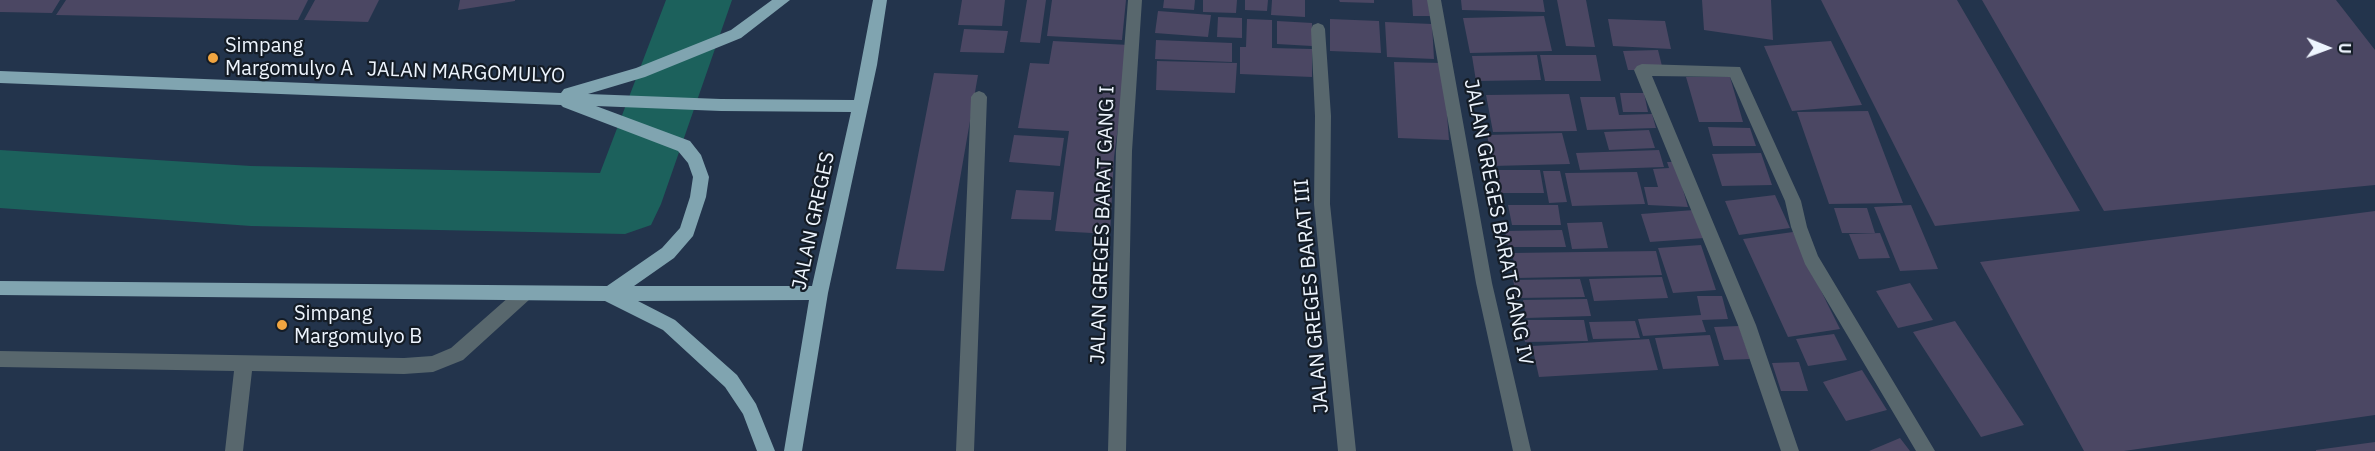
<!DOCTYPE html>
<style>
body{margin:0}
#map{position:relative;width:2375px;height:451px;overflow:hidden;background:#23344c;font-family:"IBM Plex Sans",sans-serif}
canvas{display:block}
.north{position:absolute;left:2297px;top:18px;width:60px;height:60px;-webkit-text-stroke:4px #141c26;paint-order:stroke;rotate:91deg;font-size:16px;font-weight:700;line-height:24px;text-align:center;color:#eef5fe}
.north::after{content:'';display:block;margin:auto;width:21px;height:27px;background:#eef5fe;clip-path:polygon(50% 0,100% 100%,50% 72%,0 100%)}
</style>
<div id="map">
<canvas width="2375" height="451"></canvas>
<div class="north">U</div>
</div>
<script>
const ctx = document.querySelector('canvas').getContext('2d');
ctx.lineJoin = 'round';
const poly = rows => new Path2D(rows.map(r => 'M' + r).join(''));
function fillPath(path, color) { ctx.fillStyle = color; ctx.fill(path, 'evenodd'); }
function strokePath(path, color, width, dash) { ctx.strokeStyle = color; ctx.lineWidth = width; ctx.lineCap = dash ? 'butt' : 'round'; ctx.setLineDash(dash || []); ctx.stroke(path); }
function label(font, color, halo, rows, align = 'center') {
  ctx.font = font + ' "IBM Plex Sans",sans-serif'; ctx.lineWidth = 4.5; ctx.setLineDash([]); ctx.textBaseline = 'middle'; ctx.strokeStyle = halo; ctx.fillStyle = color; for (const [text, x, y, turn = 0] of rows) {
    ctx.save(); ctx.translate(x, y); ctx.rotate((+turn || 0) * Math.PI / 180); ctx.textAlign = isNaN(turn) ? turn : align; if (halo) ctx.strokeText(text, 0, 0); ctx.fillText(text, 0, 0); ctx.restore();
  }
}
fillPath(poly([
 [666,0,732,0,661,204,651,225,625,234,251,226,0,208,0,150,251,166,600,173,666,0]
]), '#1c615c');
fillPath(poly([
 [0,0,60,0,52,13,0,12],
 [66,0,308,0,298,20,56,15],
 [315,0,379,0,368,22,304,20],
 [460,0,515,0,515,1,458,10],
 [962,0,1005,0,1002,26,958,25],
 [1027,0,1046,0,1040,43,1020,42],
 [1052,0,1126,0,1122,40,1047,36],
 [1164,0,1195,0,1194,10,1163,8],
 [1203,0,1237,0,1236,13,1203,12],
 [1245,0,1268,0,1267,11,1245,10],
 [1272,0,1305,0,1305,17,1271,15],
 [1339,0,1374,0,1374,3,1340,2],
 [1412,0,1428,0,1430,16,1413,16],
 [1461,0,1543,0,1545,12,1462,10],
 [1557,0,1586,0,1595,47,1566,46],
 [1702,0,1771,0,1773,40,1704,30],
 [1821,0,1957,0,2080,211,1935,226],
 [1982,0,2336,0,2375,50,2375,185,2104,211],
 [1158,11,1211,15,1208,37,1155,33],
 [1544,16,1552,51,1470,53,1463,18],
 [1218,17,1242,18,1242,38,1217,37],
 [1247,19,1272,20,1272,48,1312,49,1312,77,1240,74,1240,47,1246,47],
 [1330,19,1379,21,1381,53,1330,51],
 [1608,19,1665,21,1671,49,1613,46],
 [1277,21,1312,23,1312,46,1277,44],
 [1385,22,1432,24,1434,59,1387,57],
 [964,29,1008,31,1004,53,960,52],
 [1156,40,1232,43,1232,62,1155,59],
 [1053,41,1129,45,1114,157,1110,234,1055,231,1069,131,1018,128,1030,63,1049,64],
 [1831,41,1862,105,1792,111,1764,46],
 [1658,50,1663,70,1628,70,1623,51],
 [1537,55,1541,80,1476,81,1472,56],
 [1540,55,1596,55,1601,81,1545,81],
 [1157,61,1237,63,1235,93,1156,90],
 [1394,62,1443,63,1449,140,1398,138],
 [934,73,978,75,944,271,896,269],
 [1686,77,1730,77,1743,122,1699,122],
 [1620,93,1644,93,1648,112,1623,112],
 [1569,94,1577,131,1493,132,1486,95],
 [1580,97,1615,97,1619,115,1652,114,1656,128,1587,130],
 [1868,111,1903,203,1829,204,1797,112],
 [1708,127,1750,128,1756,146,1713,146],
 [1649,130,1655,148,1609,150,1604,132],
 [1562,133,1570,164,1493,166,1487,135],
 [1014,135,1064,138,1060,166,1009,162],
 [1659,150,1664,167,1580,170,1576,153],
 [1761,153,1772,185,1722,186,1712,154],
 [1667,162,1675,162,1688,207,1648,205,1644,187,1658,187,1653,169,1669,168],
 [1498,170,1540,170,1544,193,1501,193],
 [1543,171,1560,171,1567,202,1549,203],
 [1637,172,1645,204,1572,206,1565,173],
 [1016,190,1054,192,1051,220,1011,219],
 [1775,195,1790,228,1739,235,1725,201],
 [1508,205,1558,205,1561,225,1512,225],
 [1911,205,1938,269,1900,271,1874,207],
 [1834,208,1867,208,1875,233,1842,233],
 [1694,210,1704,238,1650,242,1641,214],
 [2375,211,2375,415,2124,451,2084,451,1980,262],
 [1602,222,1608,248,1572,249,1567,223],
 [1562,230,1566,247,1508,247,1505,231],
 [1793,232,1827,303,1840,329,1788,337,1743,239],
 [1880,233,1890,258,1859,259,1849,234],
 [1701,245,1716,290,1673,293,1658,248],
 [1656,251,1662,275,1517,278,1512,253],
 [1662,277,1668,298,1594,301,1589,279],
 [1580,279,1585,297,1517,298,1513,280],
 [1910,283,1933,320,1898,328,1876,291],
 [1697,296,1722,296,1728,319,1702,320,1706,332,1643,336,1638,319,1701,315],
 [1587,299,1591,316,1526,318,1523,300],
 [1521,320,1584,320,1588,341,1525,342],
 [1635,321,1640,338,1593,339,1589,322],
 [1955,321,2024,425,1981,437,1913,332],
 [1739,326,1750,359,1724,360,1714,327],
 [1834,334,1847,360,1808,366,1796,339],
 [1710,335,1719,366,1663,369,1655,338],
 [1649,339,1658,370,1539,377,1532,346],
 [1799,362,1808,391,1781,391,1772,363],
 [1862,370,1887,410,1846,421,1823,382],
 [1900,438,1910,451,1869,451],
 [2375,442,2375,451,2316,451,2316,450]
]), '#4b4763');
fillPath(poly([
 [524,287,530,289,533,294,530,299,463,360,433,372,404,374,252,371,243,451,225,451,234,371,0,367,0,351,404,358,432,356,451,348,518,289,524,287]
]), '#58676d');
fillPath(poly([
 [1128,0,1142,0,1132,151,1126,451,1108,451,1116,151,1128,0],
 [1427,0,1441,0,1492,283,1531,451,1513,451,1476,283,1427,0],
 [1318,23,1323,25,1325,29,1331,116,1330,204,1356,451,1338,451,1314,204,1315,116,1311,29,1313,25,1318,23],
 [1642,64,1740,67,1801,201,1807,227,1818,256,1935,451,1916,451,1805,264,1791,227,1785,201,1730,77,1652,76,1756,325,1799,451,1781,451,1738,325,1634,70,1637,66,1642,64],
 [979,91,984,93,987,97,974,451,956,451,971,97,974,93,979,91]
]), '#58676d');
fillPath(poly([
 [772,0,790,0,741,38,645,77,588,94,721,99,854,100,873,0,887,0,877,65,828,293,802,451,784,451,809,300,638,301,675,320,737,375,756,404,775,451,757,451,743,414,725,387,663,330,605,301,0,295,0,281,607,286,662,248,680,228,690,197,693,177,688,163,678,151,563,107,561,105,0,83,0,71,561,93,564,89,636,68,731,30,772,0],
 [596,106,721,111,851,112,812,286,634,286,674,258,693,236,706,197,709,177,701,155,690,141,596,106]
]), '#80a4b0');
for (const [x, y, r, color] of [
 [213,58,6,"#f1a540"],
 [282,325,6,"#f1a540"]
]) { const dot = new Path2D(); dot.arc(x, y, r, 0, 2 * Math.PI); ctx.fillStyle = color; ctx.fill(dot); strokePath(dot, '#141c26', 2); }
label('20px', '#eef5fe', '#141c26', [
 ["Simpang",225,46],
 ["Margomulyo A",225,69],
 ["Simpang",294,314],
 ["Margomulyo B",294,337]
], 'left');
label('20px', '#eef5fe', '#141c26', [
 ["JALAN MARGOMULYO",466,73,2],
 ["JALAN GREGES",814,221,-78],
 ["JALAN GREGES BARAT GANG IV",1498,222,79],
 ["JALAN GREGES BARAT GANG I",1103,225,-88],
 ["JALAN GREGES BARAT III",1312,296,-95]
]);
</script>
